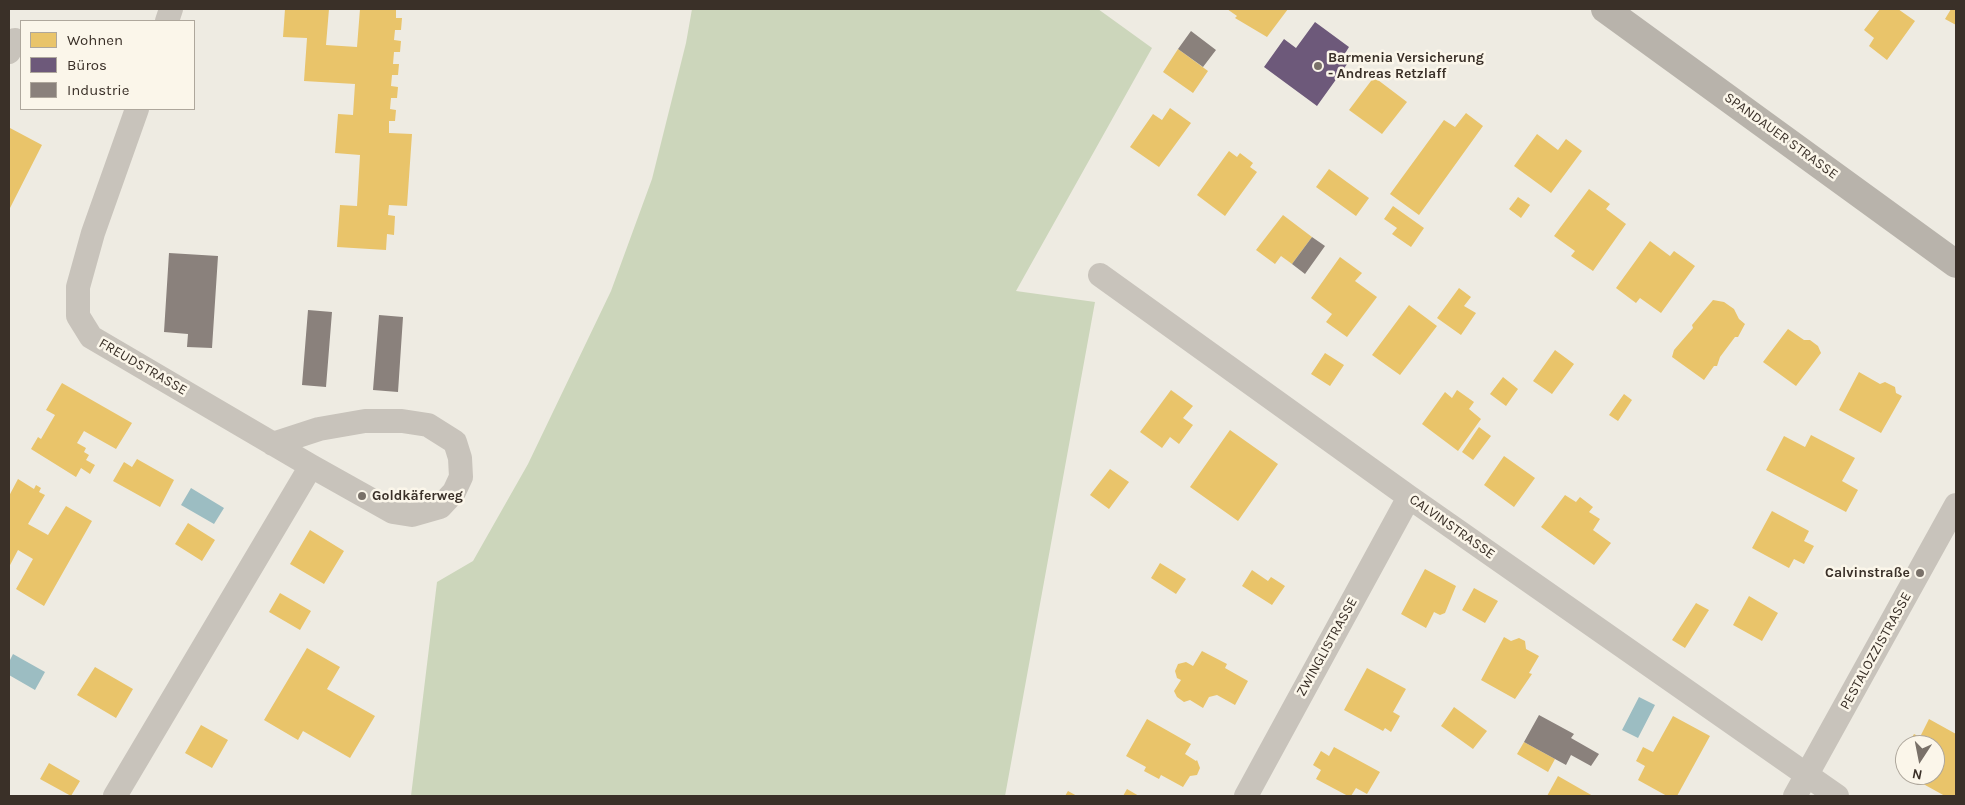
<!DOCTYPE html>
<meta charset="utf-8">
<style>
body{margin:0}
#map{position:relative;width:1965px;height:805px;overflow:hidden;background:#eeebe2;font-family:Karla,sans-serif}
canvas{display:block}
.frame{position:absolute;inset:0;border:10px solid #3a3028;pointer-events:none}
.legend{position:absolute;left:20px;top:20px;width:175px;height:90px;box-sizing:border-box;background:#fbf6ea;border:1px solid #aea79c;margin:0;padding:6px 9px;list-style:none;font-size:15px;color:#3a3028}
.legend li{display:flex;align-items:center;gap:10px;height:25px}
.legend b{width:25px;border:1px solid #aea79c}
.north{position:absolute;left:1895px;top:735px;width:50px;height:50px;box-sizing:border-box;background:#fbf6ea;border:1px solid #aea79c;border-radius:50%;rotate:191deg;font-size:14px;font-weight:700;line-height:20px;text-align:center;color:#3a3028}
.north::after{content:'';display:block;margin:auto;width:18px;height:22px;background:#797169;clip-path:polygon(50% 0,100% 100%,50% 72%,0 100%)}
</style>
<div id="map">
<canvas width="1965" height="805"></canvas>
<div class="frame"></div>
<ul class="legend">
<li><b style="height:14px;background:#e9c46a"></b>Wohnen</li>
<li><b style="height:14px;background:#6d597a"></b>Büros</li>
<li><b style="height:14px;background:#8a817c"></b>Industrie</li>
</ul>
<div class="north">N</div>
</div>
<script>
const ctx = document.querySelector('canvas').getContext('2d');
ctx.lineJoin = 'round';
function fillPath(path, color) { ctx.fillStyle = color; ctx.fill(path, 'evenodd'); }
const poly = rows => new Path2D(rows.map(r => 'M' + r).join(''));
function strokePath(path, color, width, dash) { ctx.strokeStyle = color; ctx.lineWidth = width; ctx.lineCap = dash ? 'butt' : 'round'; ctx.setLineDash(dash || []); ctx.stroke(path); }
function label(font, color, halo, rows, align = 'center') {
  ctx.font = font + ' Karla,sans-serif'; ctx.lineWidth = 5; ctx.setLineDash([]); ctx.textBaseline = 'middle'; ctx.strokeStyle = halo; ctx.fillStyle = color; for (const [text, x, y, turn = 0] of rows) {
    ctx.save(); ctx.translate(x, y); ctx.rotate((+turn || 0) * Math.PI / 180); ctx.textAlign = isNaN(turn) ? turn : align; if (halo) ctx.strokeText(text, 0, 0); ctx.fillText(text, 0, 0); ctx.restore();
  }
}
fillPath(poly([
 [692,9,1098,9,1152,48,1016,291,1095,302,1005,796,411,796,437,582,473,561,528,464,611,291,652,179,686,43]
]), '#ccd6bb');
fillPath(poly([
 [191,488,224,508,214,524,181,505],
 [13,654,45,672,35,690,9,675,9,662],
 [1639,697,1655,705,1638,738,1622,730]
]), '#9cbdc2');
fillPath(poly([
 [285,9,329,9,326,45,357,47,360,9,396,9,396,18,402,18,401,30,395,30,394,40,401,41,400,52,394,52,393,64,399,64,398,75,392,75,391,86,398,87,397,98,391,98,390,109,396,110,395,121,389,121,389,133,412,134,407,206,389,205,388,215,395,216,394,235,387,234,386,250,337,247,340,205,357,206,360,155,335,153,338,114,353,115,355,84,304,81,307,38,283,37],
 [1227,9,1288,9,1267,37,1235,18,1237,16],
 [1880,9,1898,9,1915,21,1887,60,1869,46,1874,38,1864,30],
 [1951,9,1956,9,1956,25,1945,19],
 [1178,49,1208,71,1193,93,1163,72],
 [1374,77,1407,102,1382,134,1349,110],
 [1170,108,1191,123,1159,167,1130,147,1153,114,1162,120],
 [1466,113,1483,126,1419,215,1390,194,1444,120,1455,127],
 [10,128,42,145,9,210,9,131],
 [1537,134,1558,150,1566,139,1582,151,1551,193,1514,166],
 [1229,151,1237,157,1240,153,1253,163,1250,167,1257,172,1225,216,1197,195],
 [1329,169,1369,198,1356,216,1316,187],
 [1589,189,1610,204,1606,209,1626,224,1593,271,1571,256,1575,251,1554,236],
 [1518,197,1530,205,1521,218,1509,209],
 [1393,206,1424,228,1411,247,1392,234,1397,228,1384,219],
 [1283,215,1312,237,1292,264,1281,256,1275,264,1256,250],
 [1650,241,1670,256,1674,251,1695,266,1661,313,1640,298,1636,303,1616,288],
 [1340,257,1362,273,1355,281,1377,297,1347,337,1326,322,1332,314,1311,298],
 [1459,288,1471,297,1464,306,1476,313,1461,335,1437,318],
 [1713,300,1724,302,1734,309,1739,319,1745,324,1738,337,1735,337,1720,357,1717,366,1714,366,1704,380,1672,357,1674,350,1693,328,1692,325],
 [1409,305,1437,326,1400,375,1372,355],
 [1788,329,1804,340,1810,340,1818,346,1821,353,1796,386,1763,362],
 [1555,350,1574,364,1552,394,1533,381],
 [1325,353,1344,365,1330,386,1311,374],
 [1859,372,1880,384,1885,382,1895,387,1896,393,1902,396,1881,433,1839,410],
 [1503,377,1518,389,1506,406,1490,394],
 [62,383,132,423,116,449,84,431,77,443,86,448,84,452,89,455,86,460,95,465,90,474,81,468,76,477,31,449,38,437,41,439,55,415,46,410],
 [1171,390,1193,406,1183,418,1193,425,1179,444,1170,437,1162,448,1140,432],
 [1457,390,1474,402,1469,409,1481,419,1458,451,1422,424,1445,392,1452,398],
 [1624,394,1632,400,1618,421,1609,415],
 [1479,427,1491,436,1473,460,1462,452],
 [1230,430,1278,464,1238,521,1190,487],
 [1811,435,1855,458,1842,481,1858,490,1846,512,1766,470,1784,436,1805,447],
 [1504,456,1535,478,1514,507,1484,485],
 [137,459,174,480,160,507,113,481,124,462,132,467],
 [1110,469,1129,482,1109,509,1090,495],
 [18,479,34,489,36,485,41,488,39,492,45,495,28,524,48,535,66,506,92,521,44,606,16,589,33,559,18,550,9,567,9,496],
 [1565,495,1576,502,1580,497,1593,507,1589,512,1600,519,1593,530,1611,543,1594,565,1541,527],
 [1772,511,1809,531,1804,541,1814,546,1804,564,1794,559,1789,568,1752,548],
 [188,523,215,540,202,561,175,544],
 [310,530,344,551,324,584,290,564],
 [1160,563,1186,579,1176,594,1151,578],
 [1425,569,1456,586,1445,613,1440,615,1434,612,1426,628,1401,614],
 [1252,570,1268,581,1271,577,1285,586,1272,605,1242,586],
 [1474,588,1498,601,1485,623,1462,610],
 [280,593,311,611,300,630,269,612],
 [1749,596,1778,613,1762,641,1733,625],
 [1696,603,1709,610,1685,648,1672,640],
 [1504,637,1511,641,1519,638,1525,641,1526,649,1539,656,1529,673,1532,674,1515,699,1481,680],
 [307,648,340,667,327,689,375,716,350,758,303,731,298,740,264,720],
 [1202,651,1227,664,1225,668,1248,681,1235,705,1217,695,1209,697,1203,708,1190,700,1184,702,1177,697,1174,691,1181,680,1177,678,1175,671,1178,664,1186,662,1193,666],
 [95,667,133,689,116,718,77,695],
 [1367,668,1406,689,1393,712,1400,716,1391,732,1385,728,1383,731,1344,710],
 [1454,707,1487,731,1473,749,1441,726],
 [1673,716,1710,736,1677,796,1667,796,1638,780,1645,766,1636,761,1643,747,1653,752],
 [1147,719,1191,744,1185,754,1196,761,1197,760,1200,768,1197,775,1190,776,1183,787,1161,775,1159,779,1144,771,1146,767,1126,756],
 [1929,719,1956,734,1956,796,1945,796,1907,775,1935,775,1935,745,1908,745,1914,734,1920,737],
 [201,725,228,740,212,768,185,753],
 [1524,742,1555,759,1548,772,1517,754],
 [1334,747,1380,772,1367,794,1356,788,1351,796,1348,796,1316,779,1321,770,1313,765,1321,751,1329,756],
 [49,763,80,781,71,796,40,779],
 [1905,763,1905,774,1900,771],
 [1558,776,1593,796,1547,796],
 [1127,789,1139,796,1123,796],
 [1068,791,1077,796,1065,796]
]), '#e9c46a');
fillPath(poly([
 [1315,22,1349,47,1344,55,1350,60,1317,106,1264,67,1284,39,1296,48]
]), '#6d597a');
fillPath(poly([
 [1191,31,1216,50,1203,67,1178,49],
 [1312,237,1325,246,1305,274,1292,264],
 [169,253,218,256,212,348,187,347,188,334,164,332],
 [308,310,332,312,326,387,302,385],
 [379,315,403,317,398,392,373,390],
 [1539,715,1574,734,1571,738,1599,754,1591,766,1571,755,1566,765,1524,742]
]), '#8a817c');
strokePath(poly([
 [167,21,171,9],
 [9,52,15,40],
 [137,109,93,233,78,287,78,316,91,337,311,466,393,512,412,515,440,507,454,492,461,477,460,458,455,442,428,425,402,421,365,421,319,429,273,444],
 [1100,275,1409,497,1837,796],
 [115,796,311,466],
 [1246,796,1409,497],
 [1795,796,1956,505]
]), '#c8c3bb', 24);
strokePath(poly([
 [1605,9,1956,264]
]), '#b8b3ab', 28);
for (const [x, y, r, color] of [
 [1318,66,5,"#797169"],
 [362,496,5,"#797169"],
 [1920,573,5,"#797169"]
]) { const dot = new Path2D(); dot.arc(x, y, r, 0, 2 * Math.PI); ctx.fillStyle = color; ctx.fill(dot); strokePath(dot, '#fbf6ea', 2); }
label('bold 14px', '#3a3028', '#fbf6ea', [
 ["Barmenia Versicherung",1328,58],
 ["- Andreas Retzlaff",1328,74],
 ["Goldkäferweg",372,496],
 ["Calvinstraße",1910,573,"right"]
], 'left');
label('14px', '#3a3028', '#fbf6ea', [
 ["SPANDAUER STRASSE",1781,136,36],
 ["FREUDSTRASSE",143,367,30],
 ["CALVINSTRASSE",1452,527,35],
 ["ZWINGLISTRASSE",1327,647,-61],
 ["PESTALOZZISTRASSE",1876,651,-61]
]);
</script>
